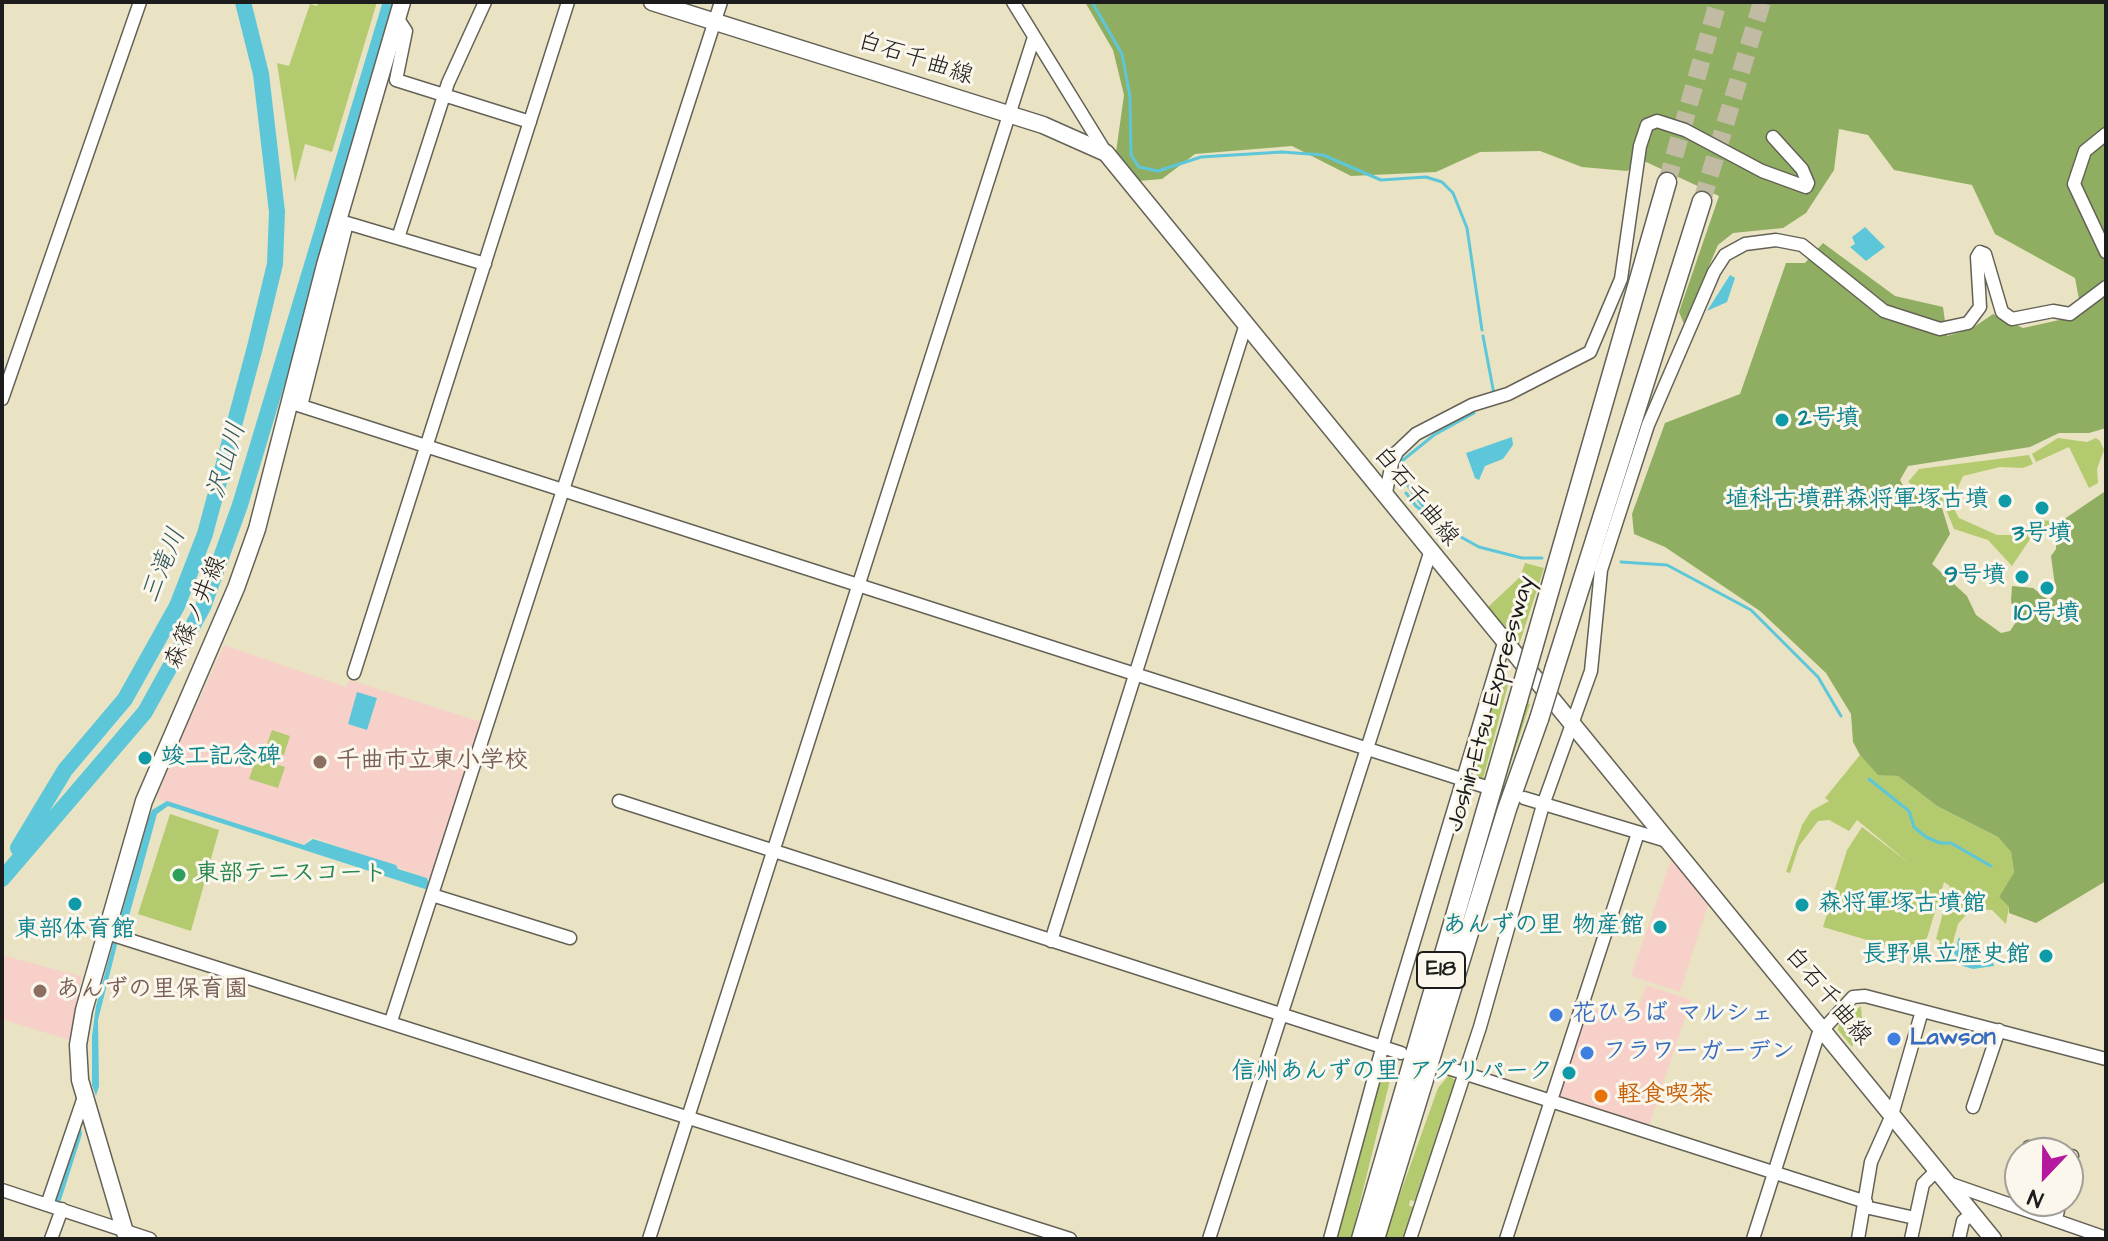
<!DOCTYPE html>
<meta charset="utf-8">
<style>
body{margin:0}
#map{position:relative;width:2108px;height:1241px;overflow:hidden;background:#e9e3c3;font-family:"Architects Daughter",sans-serif}
canvas{display:block}
.frame{position:absolute;inset:0;border:4px solid #1c1c1c;pointer-events:none}
.north{position:absolute;left:2004px;top:1137px;width:80px;height:80px;box-sizing:border-box;background:#fbf7ec;border:2px solid #a29f99;border-radius:50%;rotate:202deg;font-size:22px;font-weight:700;line-height:32px;text-align:center;color:#1c1c1c}
.north::after{content:'';display:block;margin:auto;width:28px;height:36px;background:#b5179e;clip-path:polygon(50% 0,100% 100%,50% 72%,0 100%)}
</style>
<div id="map">
<canvas width="2108" height="1241"></canvas>
<div class="frame"></div>
<div class="north">N</div>
</div>
<script>
const ctx = document.querySelector('canvas').getContext('2d');
ctx.lineJoin = 'round';
function fillPath(path, color) { ctx.fillStyle = color; ctx.fill(path, 'evenodd'); }
const poly = rows => new Path2D(rows.map(r => 'M' + r).join(''));
function strokePath(path, color, width, dash) { ctx.strokeStyle = color; ctx.lineWidth = width; ctx.lineCap = dash ? 'butt' : 'round'; ctx.setLineDash(dash || []); ctx.stroke(path); }
function label(font, color, halo, rows, align = 'center') {
  ctx.font = font + ' "Architects Daughter","Klee One",sans-serif'; ctx.lineWidth = 6; ctx.setLineDash([]); ctx.textBaseline = 'middle'; ctx.strokeStyle = halo; ctx.fillStyle = color; for (const [text, x, y, turn = 0] of rows) {
    ctx.save(); ctx.translate(x, y); ctx.rotate((+turn || 0) * Math.PI / 180); ctx.textAlign = isNaN(turn) ? turn : align; if (halo) ctx.strokeText(text, 0, 0); ctx.fillText(text, 0, 0); ctx.restore();
  }
}
fillPath(poly([
 [224,645,346,687,350,680,481,722,433,880,312,837,304,844,160,800,157,796,186,729,183,727,188,715,192,716],
 [1671,860,1708,904,1680,992,1631,976],
 [2,955,82,977,69,1040,2,1019],
 [1646,985,1691,1000,1648,1128,1556,1096,1585,1006,1634,1021]
]), '#f7d0ca');
fillPath(poly([
 [319,2,377,2,332,152,305,144,295,182,277,63,289,66,310,4,317,6],
 [2058,438,2087,442,2096,438,2100,441,2104,450,2097,469,2098,483,2089,488,2069,447,2036,462,2032,454],
 [2029,455,2033,464,2023,468,2000,467,1963,476,1951,503,1959,518,1997,535,2020,535,2040,520,2054,521,2051,533,2030,539,2012,566,1988,540,1954,529,1945,507,1908,482,1919,469],
 [1525,563,1544,568,1519,645,1488,607,1520,577],
 [1504,680,1509,681,1483,779,1477,776,1473,764,1494,687],
 [1523,701,1530,704,1494,815,1491,814],
 [272,730,290,736,284,755,265,749],
 [1860,755,1878,774,1898,776,1937,806,1998,837,2011,852,2014,872,1999,897,2009,907,2006,924,1992,910,1971,909,1958,924,1950,953,1937,949,1940,941,1936,939,1950,886,1944,882,1927,938,1908,952,1823,927,1847,850,1862,827,1909,863,1857,820,1849,831,1829,820,1818,821,1799,846,1790,873,1786,872,1802,825,1811,811,1829,801,1825,798],
 [256,758,285,767,278,788,249,779],
 [170,814,219,830,191,931,138,914],
 [1861,1006,1862,1022,1852,1047,1838,1030,1839,1023],
 [1396,1056,1351,1239,1336,1239,1383,1061],
 [1449,1075,1458,1083,1418,1202,1410,1200,1409,1206,1416,1207,1404,1239,1384,1239,1438,1088]
]), '#b4ca6f');
fillPath(poly([
 [1085,2,2106,2,2106,428,2089,433,2059,433,2030,447,1908,466,1900,480,1905,489,1942,508,1950,534,1932,564,1967,596,1976,615,2001,633,2010,631,2016,622,2011,601,2012,586,2033,588,2049,600,2056,593,2051,556,2056,549,2057,524,2104,492,2106,464,2106,881,2036,923,2009,913,2009,907,1999,897,2014,872,2011,852,1998,837,1937,806,1898,776,1878,775,1860,755,1853,742,1851,714,1826,673,1760,611,1665,547,1634,534,1632,514,1665,423,1740,394,1786,263,1805,263,1823,243,1895,296,1943,307,1947,336,1971,329,1993,314,2023,328,2082,315,2075,278,1995,234,1972,185,1894,170,1868,135,1839,129,1834,170,1806,213,1783,228,1733,233,1718,245,1684,324,1679,312,1719,196,1644,161,1627,171,1582,167,1540,151,1480,152,1436,172,1351,176,1292,146,1195,154,1162,179,1138,181,1116,152,1124,95,1113,50]
]), '#8fae62');
fillPath(poly([
 [1865,227,1885,247,1866,261,1850,247,1855,244,1852,237],
 [1730,275,1735,278,1727,302,1707,311],
 [1512,437,1513,445,1503,459,1485,466,1479,480,1475,478,1466,453],
 [357,692,377,698,367,730,348,724],
 [167,801,304,845,313,839,396,865,398,869,427,878,431,891,168,806,157,814,126,927,122,927,120,935,116,933,149,817,152,810],
 [1959,937,1965,951,1971,954,1970,961,1993,961,1994,966,1973,969,1963,966,1954,953],
 [114,940,118,941,98,1020,99,1086,96,1096,92,1085,92,1036,96,1006],
 [79,1115,82,1134,60,1203,52,1200]
]), '#5dc7d9');
strokePath(poly([
 [1092,2,1122,54,1130,97,1131,155,1139,167,1158,171,1201,157,1282,152,1323,155,1381,180,1426,177,1442,182,1453,193,1467,228,1482,330],
 [1483,336,1494,394],
 [1406,493,1416,506,1443,527,1479,547,1522,558,1542,558],
 [1426,511,1401,476,1403,460,1434,435,1474,413],
 [1621,562,1667,565,1751,610,1818,677,1841,716],
 [1869,779,1909,811,1914,827,1926,837,1940,843,1951,843,1991,866]
]), '#5dc7d9', 3);
strokePath(poly([
 [18,848,65,770,125,699,177,606,205,534,255,347,275,264,277,212,261,74,243,2],
 [2,879,145,712,203,607,240,505,391,2]
]), '#5dc7d9', 16);
strokePath(poly([
 [1667,182,1718,2],
 [1702,201,1762,2]
]), '#c0bba2', 18, [18, 9]);
const minor = poly([
 [1013,2,1106,153],
 [398,19,406,31,396,80,530,122],
 [2106,134,2085,151,2074,184,2106,252],
 [398,238,448,83,485,2],
 [2,399,140,2],
 [292,403,1483,786],
 [301,406,347,223,485,264],
 [1385,497,1392,463,1397,452,1416,434,1472,405,1508,394,1590,352,1621,279,1640,146,1647,125,1657,121,1685,130,1762,171,1806,187,1808,183,1802,169,1773,137],
 [354,673,568,2],
 [1524,798,1667,841],
 [619,801,1401,1053],
 [432,895,570,938],
 [107,933,1070,1239],
 [1051,941,1245,327],
 [391,1021,721,2],
 [1448,1068,1866,1202],
 [1973,1107,1999,1030],
 [2027,1153,2029,1147],
 [2068,1166,2072,1156],
 [1948,1183,2106,1238],
 [2,1190,150,1239],
 [2016,1204,2020,1180],
 [47,1205,84,1097],
 [1865,1207,1915,1218],
 [2056,1219,2060,1201],
 [51,1239,62,1209],
 [649,1239,1034,37],
 [1209,1239,1430,553],
 [1330,1239,1386,1034,1504,643],
 [1410,1239,1480,1027,1543,805,1591,671,1601,570,1648,425,1714,272,1725,255,1745,244,1776,240,1802,245,1884,311,1940,329,1968,323,1980,307,1977,257,1980,252,1985,254,2002,312,2012,319,2053,311,2070,314,2106,287],
 [1506,1239,1638,833],
 [1753,1239,1818,1035,1853,997,1865,996,2106,1059],
 [1858,1239,1871,1162,1892,1115,1922,1011],
 [1911,1239,1923,1184,1937,1170],
 [1959,1239,1963,1221,1972,1214]
]);
const major = poly([
 [652,2,1043,125,1106,153,1993,1239],
 [127,1239,80,1080,78,1045,84,1010,144,801,236,588,257,529,325,265,402,2]
]);
const highway = poly([
 [1533,648,1667,182],
 [1555,667,1702,201],
 [1361,1239,1518,700],
 [1375,1239,1507,809,1539,719]
]);
strokePath(minor, '#646256', 15);
strokePath(major, '#646256', 19);
strokePath(highway, '#646256', 21);
strokePath(minor, '#fff', 12);
strokePath(major, '#fff', 16);
strokePath(highway, '#fff', 18);
const highwayBridge = poly([
 [1518,700,1533,648],
 [1539,719,1555,667]
]);
strokePath(highwayBridge, '#646256', 21, []);
strokePath(highwayBridge, '#fff', 18);
for (const [x, y, r, color] of [
 [1782,420,8,"#0f9aa8"],
 [2005,501,8,"#0f9aa8"],
 [2042,508,8,"#0f9aa8"],
 [2022,577,8,"#0f9aa8"],
 [2047,588,8,"#0f9aa8"],
 [145,758,8,"#0f9aa8"],
 [320,762,8,"#8d6e63"],
 [179,875,8,"#2e9e5b"],
 [75,904,8,"#0f9aa8"],
 [1802,905,8,"#0f9aa8"],
 [1660,927,8,"#0f9aa8"],
 [2046,956,8,"#0f9aa8"],
 [40,991,8,"#8d6e63"],
 [1556,1015,8,"#3f7fe0"],
 [1894,1039,8,"#3f7fe0"],
 [1587,1053,8,"#3f7fe0"],
 [1569,1073,8,"#0f9aa8"],
 [1601,1096,8,"#e8710a"]
]) { const dot = new Path2D(); dot.arc(x, y, r, 0, 2 * Math.PI); ctx.fillStyle = color; ctx.fill(dot); strokePath(dot, '#fbf7ec', 3); }
for (const [x, y, w] of [
 [1441,970,48]
]) { const box = new Path2D(); box.roundRect(x - w / 2, y - 18, w, 36, 6); ctx.fillStyle = '#fbf7ec'; ctx.fill(box); strokePath(box, '#1c1c1c', 2); }
label('bold 22px', '#1c1c1c', null, [
 ["E18",1441,970]
]);
label('24px', '#1c1c1c', '#fbf7ec', [
 ["白石千曲線",915,60,18],
 ["白石千曲線",1415,497,51],
 ["森篠ノ井線",197,613,-67],
 ["Joshin-Etsu Expressway",1492,704,-74],
 ["白石千曲線",1827,997,50]
]);
label('bold 24px', '#0d838f', '#fbf7ec', [
 ["2号墳",1798,420,"left"],
 ["埴科古墳群森将軍塚古墳",1989,501],
 ["3号墳",2042,535,"center"],
 ["9号墳",2006,577],
 ["10号墳",2047,615,"center"],
 ["竣工記念碑",161,758,"left"],
 ["森将軍塚古墳館",1818,905,"left"],
 ["あんずの里 物産館",1644,927],
 ["東部体育館",75,931,"center"],
 ["長野県立歴史館",2030,956],
 ["信州あんずの里 アグリパーク",1553,1073]
], 'right');
label('bold 24px', '#785e54', '#fbf7ec', [
 ["千曲市立東小学校",336,762],
 ["あんずの里保育園",56,991]
], 'left');
label('bold 24px', '#27864d', '#fbf7ec', [
 ["東部テニスコート",195,875]
], 'left');
label('bold 24px', '#366cbe', '#fbf7ec', [
 ["花ひろば マルシェ",1572,1015],
 ["Lawson",1910,1039],
 ["フラワーガーデン",1603,1053]
], 'left');
label('bold 24px', '#c56008', '#fbf7ec', [
 ["軽食喫茶",1617,1096]
], 'left');
label('italic 26px', '#33585e', '#fbf7ec', [
 ["沢山川",228,461,-73],
 ["三滝川",165,566,-68]
]);
</script>
